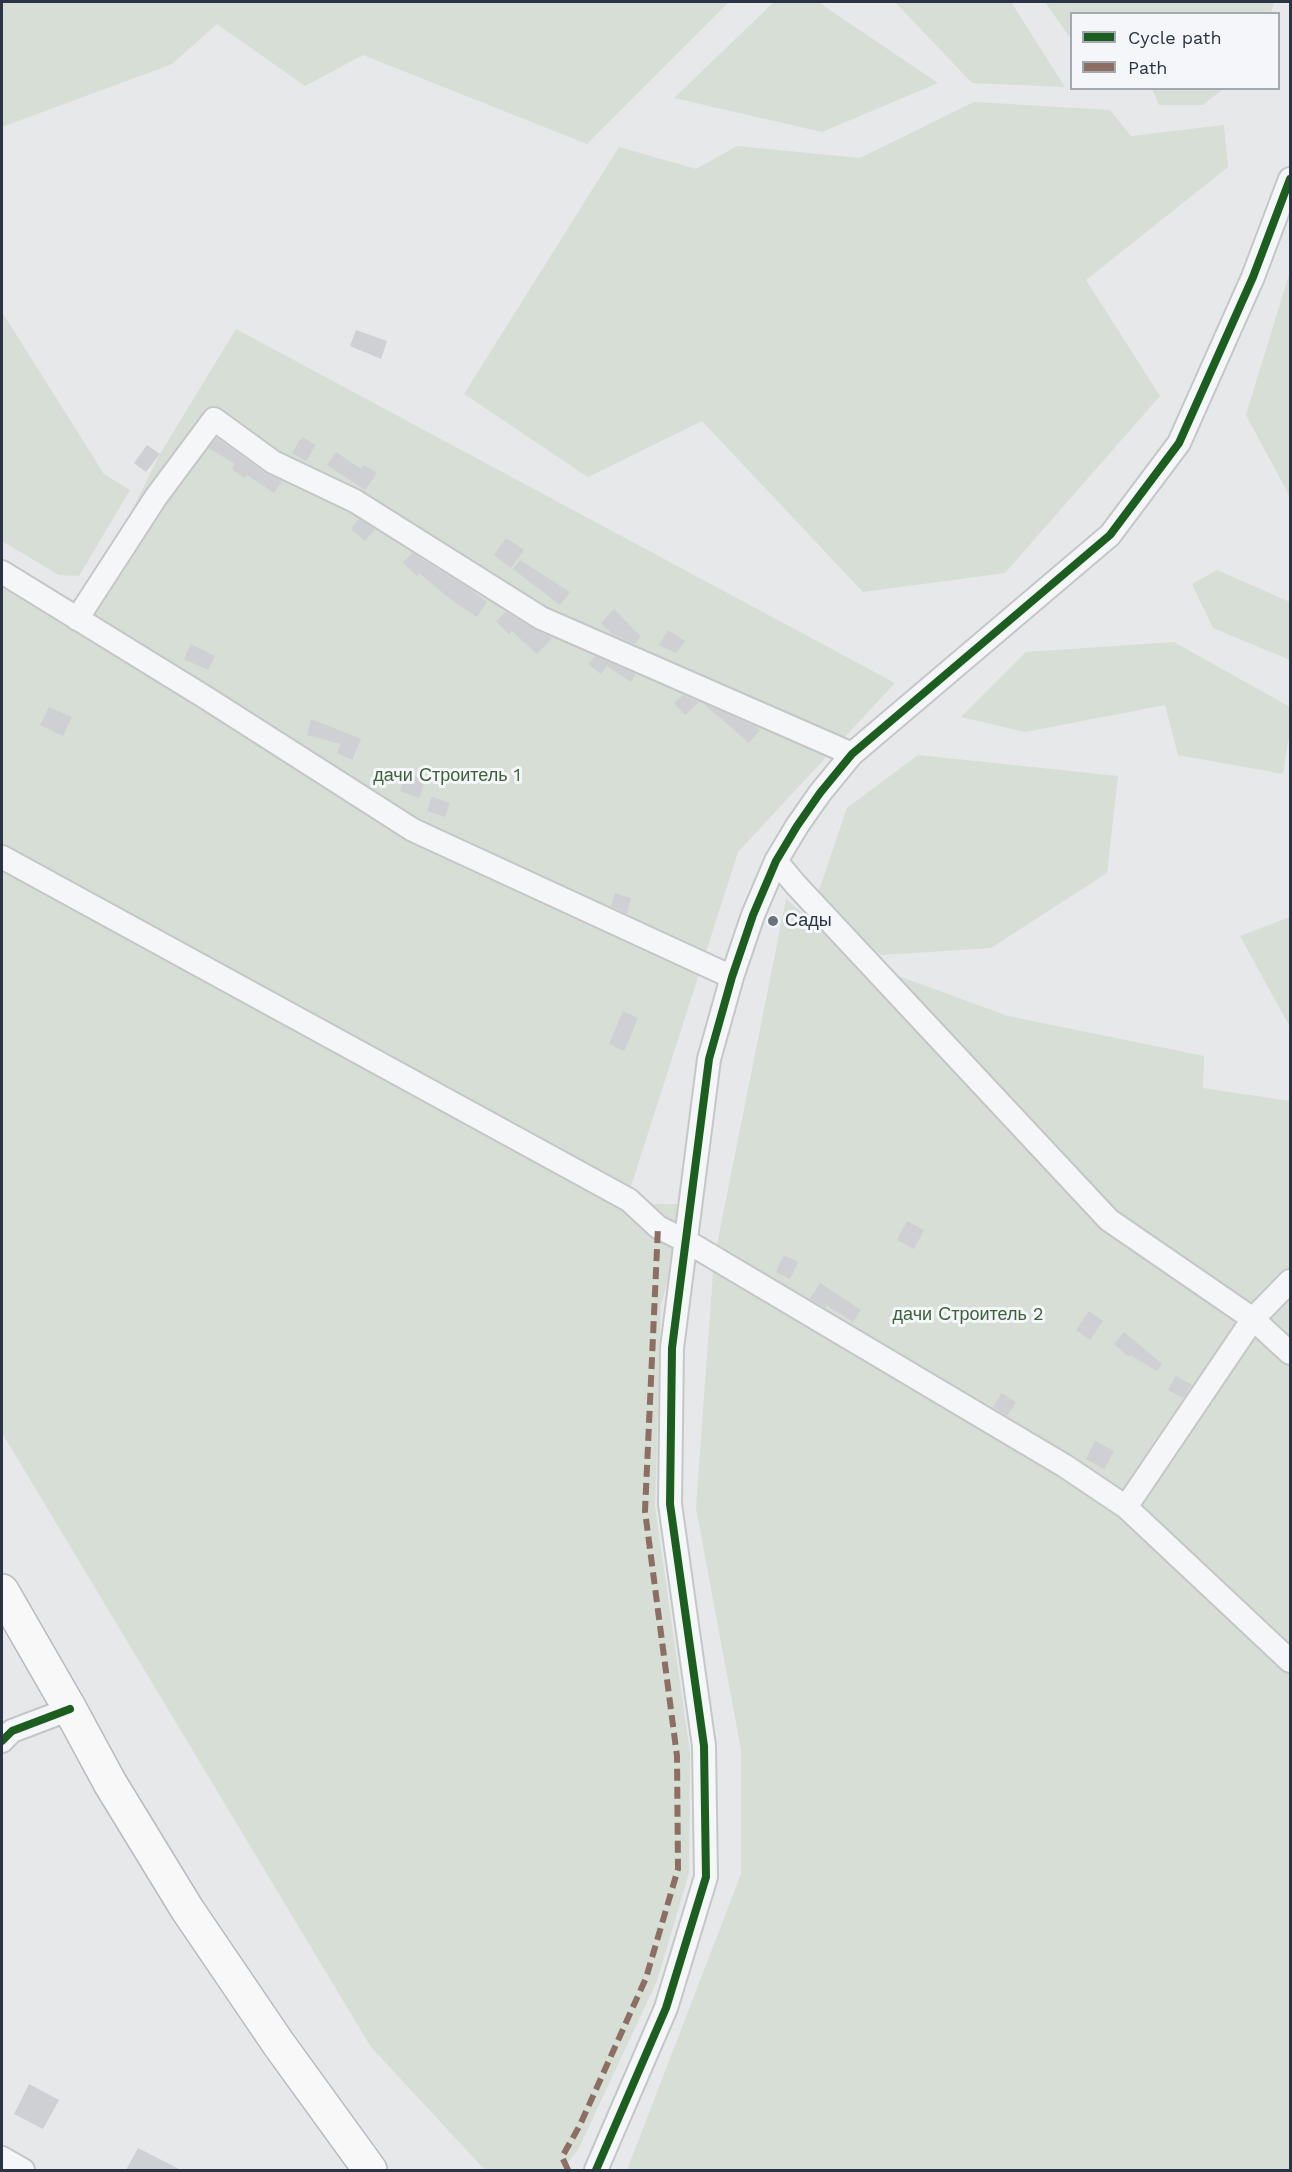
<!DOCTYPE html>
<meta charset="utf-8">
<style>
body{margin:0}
#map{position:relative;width:1292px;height:2172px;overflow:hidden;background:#e6e8ea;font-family:"Work Sans",sans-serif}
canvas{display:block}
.frame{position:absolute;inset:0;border:3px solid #2b3445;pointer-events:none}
.legend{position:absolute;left:1070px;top:12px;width:210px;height:78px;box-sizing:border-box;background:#f4f6f9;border:2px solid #a4a8b1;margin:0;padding:8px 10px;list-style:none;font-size:18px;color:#2b3445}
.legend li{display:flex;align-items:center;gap:12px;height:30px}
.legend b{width:30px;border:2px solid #a4a8b1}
</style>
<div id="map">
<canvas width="1292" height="2172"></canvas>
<div class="frame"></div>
<ul class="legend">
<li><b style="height:8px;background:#1b5e20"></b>Cycle path</li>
<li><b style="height:8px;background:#8d6e63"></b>Path</li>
</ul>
</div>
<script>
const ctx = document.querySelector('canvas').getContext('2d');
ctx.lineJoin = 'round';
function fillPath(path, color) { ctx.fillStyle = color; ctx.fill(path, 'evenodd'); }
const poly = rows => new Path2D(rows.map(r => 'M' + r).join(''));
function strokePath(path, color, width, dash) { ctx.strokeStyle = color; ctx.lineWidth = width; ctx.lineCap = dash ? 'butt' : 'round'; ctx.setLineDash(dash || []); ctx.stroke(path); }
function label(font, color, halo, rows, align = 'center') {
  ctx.font = font + ' "Work Sans",sans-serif'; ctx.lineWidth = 6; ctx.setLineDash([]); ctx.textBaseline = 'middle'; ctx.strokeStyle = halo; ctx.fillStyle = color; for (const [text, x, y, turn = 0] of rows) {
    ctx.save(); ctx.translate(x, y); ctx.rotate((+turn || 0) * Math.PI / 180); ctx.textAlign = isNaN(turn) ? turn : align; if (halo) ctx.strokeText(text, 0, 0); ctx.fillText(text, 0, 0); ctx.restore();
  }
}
fillPath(poly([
 [2,2,729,2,587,144,363,55,305,86,217,24,172,64,2,127],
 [774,2,818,2,938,83,822,132,674,98],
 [895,2,1011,2,1065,87,972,83],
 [1045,2,1274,2,1271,13,1072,14,1071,39],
 [1152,89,1223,89,1203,105,1159,105],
 [974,102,1110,110,1131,136,1224,125,1228,167,1086,280,1160,396,1005,573,863,592,702,421,588,477,464,394,619,147,696,169,737,146,860,158],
 [1290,271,1290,497,1246,415],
 [2,312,104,474,130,490,79,576,59,575,2,541],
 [236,329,895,683,738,852,626,1202,641,1204,682,1204,676,1249,661,1305,655,1506,690,1753,689,1873,657,1981,578,2150,561,2170,485,2170,371,2047,2,1433,2,573,78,619,160,454],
 [1217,570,1290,602,1290,660,1213,628,1192,584],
 [1174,642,1290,707,1290,729,1283,774,1178,755,1165,705,1025,732,961,717,1026,652],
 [918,755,1118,776,1107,873,991,948,881,955,815,902,847,808],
 [786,899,860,962,1008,1016,1204,1056,1203,1088,1290,1101,1290,2170,627,2170,741,1874,741,1750,696,1508,714,1259],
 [1290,917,1290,1027,1240,936]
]), '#d6ded6');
fillPath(poly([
 [356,330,387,341,381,359,350,346],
 [302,437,316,445,306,461,292,453],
 [217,438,265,473,282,481,274,493,247,475,244,478,232,469,235,464,209,448],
 [147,445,160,454,146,472,134,463],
 [336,452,361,469,364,465,377,473,365,490,327,465],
 [359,519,375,529,365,541,351,529],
 [506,538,524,550,511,568,494,555],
 [412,553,465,586,487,602,477,617,454,602,419,573,417,576,403,563],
 [520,560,570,592,560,605,513,569],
 [614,609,641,637,634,644,612,634,601,623],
 [506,612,534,629,552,638,537,654,512,631,509,634,496,621],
 [668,630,685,641,676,653,659,645],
 [191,644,215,656,208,670,184,659],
 [595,656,636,674,631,682,607,666,601,674,588,664],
 [683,695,699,702,685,715,674,703],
 [704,704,755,726,760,730,749,743],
 [49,707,72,717,63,736,40,725],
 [311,719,361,739,352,760,337,753,341,744,307,735],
 [406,773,425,780,419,798,400,791],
 [432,797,450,803,445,817,427,811],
 [615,893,631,898,627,914,611,906],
 [623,1011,638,1018,624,1051,609,1044],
 [907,1221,924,1230,914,1249,897,1240],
 [784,1255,798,1262,790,1279,776,1272],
 [820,1283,861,1310,853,1322,826,1305,825,1308,810,1299],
 [1089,1311,1103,1321,1090,1340,1076,1330],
 [1124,1332,1162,1364,1157,1371,1130,1355,1129,1357,1114,1344],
 [1176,1376,1192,1385,1183,1398,1168,1390],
 [1002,1393,1016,1402,1007,1416,993,1407],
 [1095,1441,1114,1451,1104,1469,1086,1459],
 [29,2084,59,2100,43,2129,14,2114],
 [138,2148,181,2170,126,2170]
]), '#ced0d3');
const minor = poly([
 [2,572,208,699,413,830,732,977],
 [77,619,156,497,214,419,273,462,355,501,541,618,852,754],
 [2,857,629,1200,658,1227,686,1241,1065,1466,1126,1507,1290,1661],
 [776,861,796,885,1109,1220,1253,1319,1290,1353],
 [1126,1507,1253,1319,1290,1281],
 [2,1741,12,1731,70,1709],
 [2,2158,23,2170],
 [596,2170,666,2008,706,1877,704,1746,670,1504,672,1348,709,1059,732,977,753,915,776,861,797,826,820,793,852,754,1110,535,1179,443,1253,277,1290,179]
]);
const highway = poly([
 [2,1591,70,1709,110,1783,187,1909,278,2043,370,2170]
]);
strokePath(minor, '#c4c6c8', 26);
strokePath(highway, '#b8bbbf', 36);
strokePath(minor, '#f5f6f7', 22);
strokePath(highway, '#f8f8f8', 33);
strokePath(poly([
 [568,2170,562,2157,580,2125,646,1978,678,1869,677,1756,645,1511,658,1227]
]), '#8d6e63', 6, [12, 6]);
strokePath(poly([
 [2,1741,12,1731,70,1709],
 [596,2170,666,2008,706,1877,704,1746,670,1504,672,1348,709,1059,732,977,753,915,776,861,797,826,820,793,852,754,1110,535,1179,443,1253,277,1290,179]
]), '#1b5e20', 8);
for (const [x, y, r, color] of [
 [773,921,6,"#6c737f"]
]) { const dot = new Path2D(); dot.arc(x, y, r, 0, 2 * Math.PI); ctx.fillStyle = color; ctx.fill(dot); strokePath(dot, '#f4f6f9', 2); }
label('18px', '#3f6138', '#f4f6f9', [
 ["дачи Строитель 1",447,776],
 ["дачи Строитель 2",968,1315]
]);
label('18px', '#2b3445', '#f4f6f9', [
 ["Сады",785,921]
], 'left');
</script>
